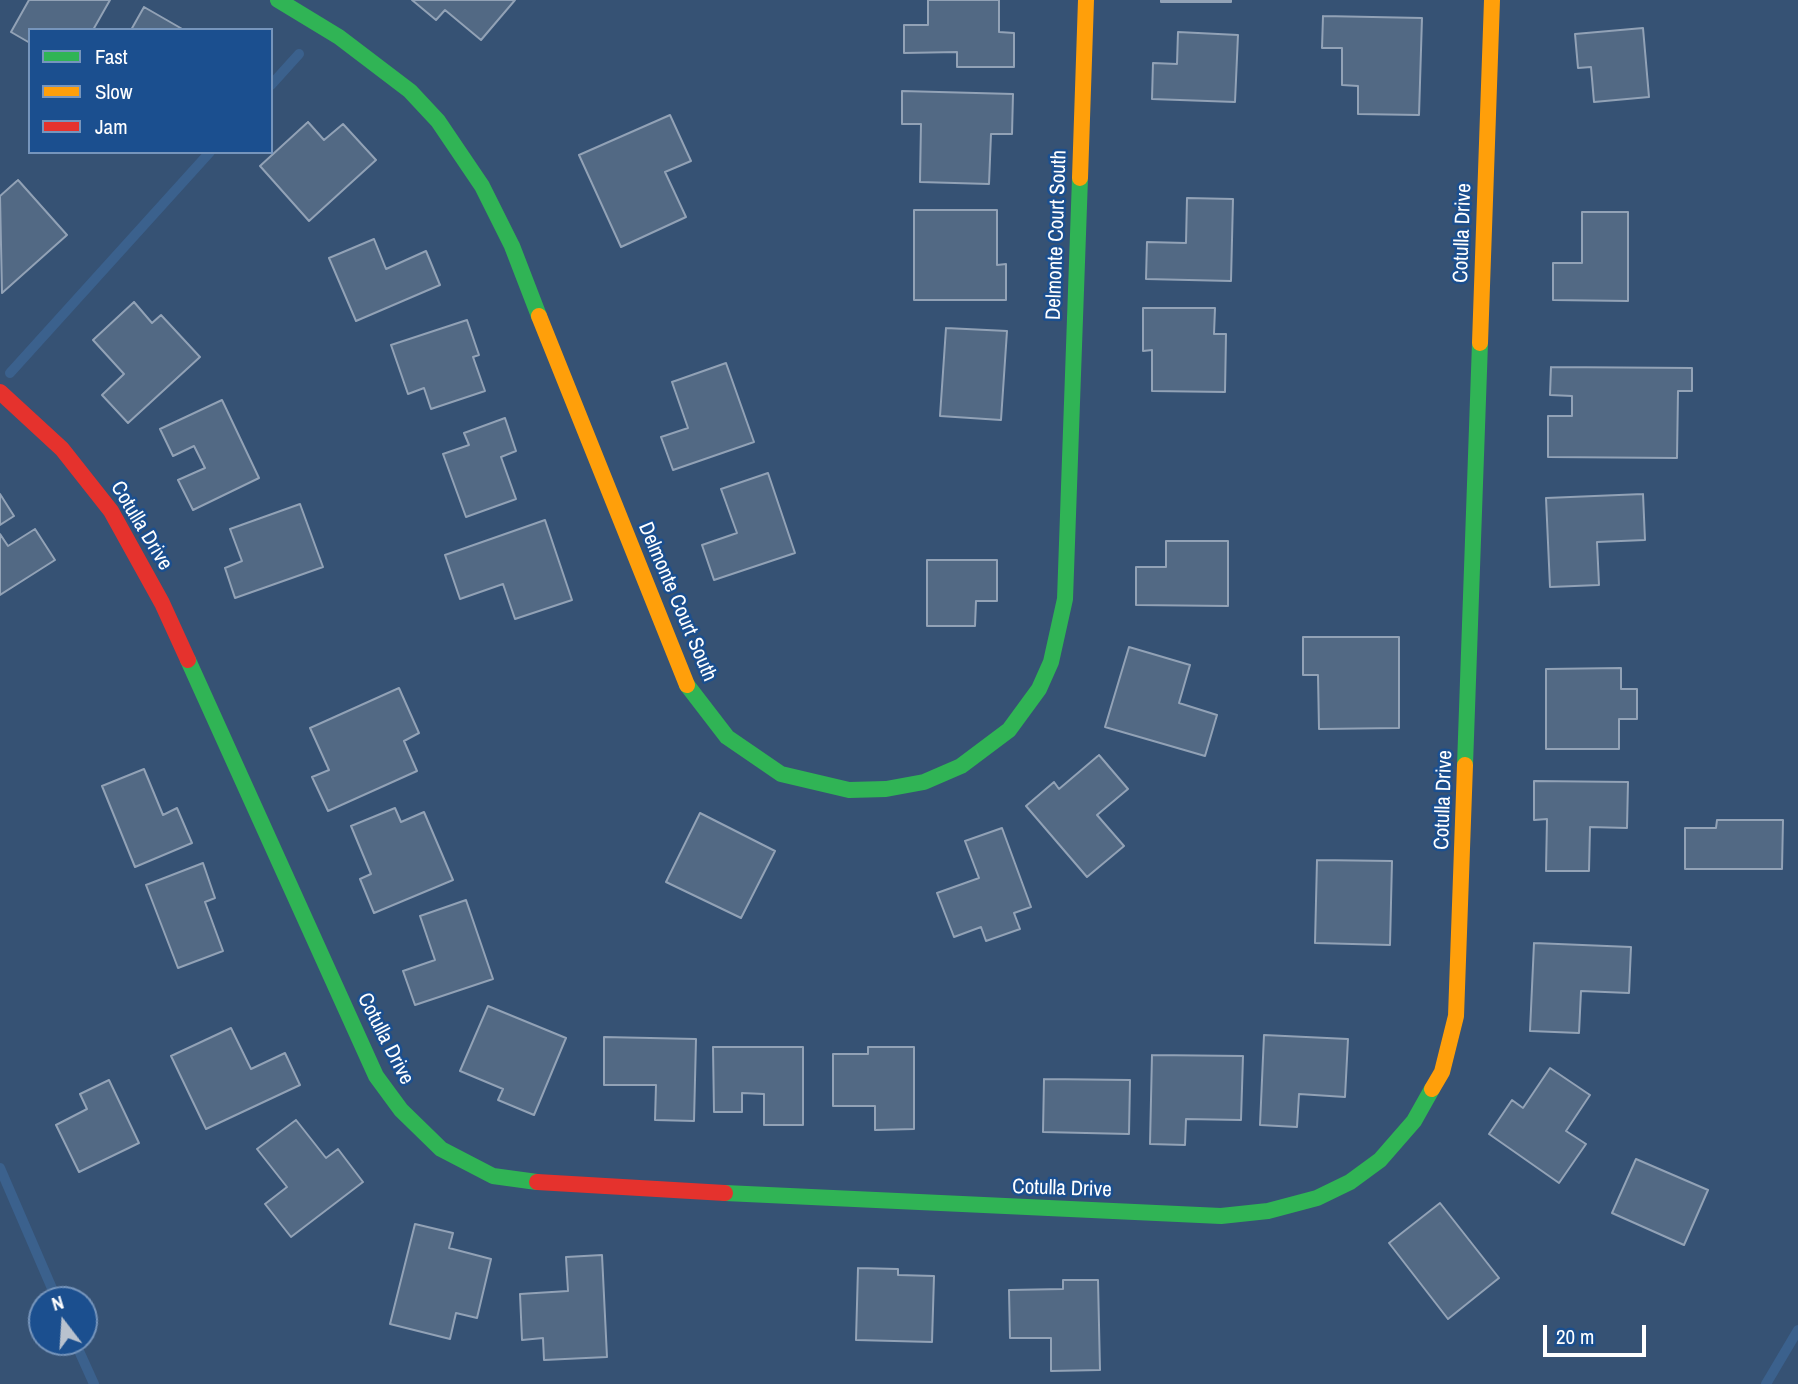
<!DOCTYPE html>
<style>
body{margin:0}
#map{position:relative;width:1798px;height:1384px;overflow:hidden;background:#365274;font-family:"Archivo Narrow",sans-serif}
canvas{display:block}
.legend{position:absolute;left:28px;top:28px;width:245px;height:126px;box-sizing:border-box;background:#1b4f8f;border:2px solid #7695bc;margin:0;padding:9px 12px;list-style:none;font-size:21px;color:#fff}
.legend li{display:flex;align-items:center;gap:14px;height:35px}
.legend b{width:35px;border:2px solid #7695bc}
.north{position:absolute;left:28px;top:1286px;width:70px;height:70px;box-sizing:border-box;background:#1b4f8f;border:2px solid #7695bc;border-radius:50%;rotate:343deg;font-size:19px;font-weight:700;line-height:28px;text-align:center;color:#fff}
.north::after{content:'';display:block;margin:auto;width:24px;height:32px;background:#b9c2ce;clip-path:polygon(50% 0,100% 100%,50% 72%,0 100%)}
.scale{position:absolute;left:1543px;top:1325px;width:103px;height:32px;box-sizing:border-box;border:4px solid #fff;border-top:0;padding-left:9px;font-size:21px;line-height:24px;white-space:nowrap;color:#fff;-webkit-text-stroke:5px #1b4f8f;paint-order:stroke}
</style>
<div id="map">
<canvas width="1798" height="1384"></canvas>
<ul class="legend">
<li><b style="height:9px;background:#30b455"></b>Fast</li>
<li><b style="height:9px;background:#ff9f0a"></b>Slow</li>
<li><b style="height:9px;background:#e5322d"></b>Jam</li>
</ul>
<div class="north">N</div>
<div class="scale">20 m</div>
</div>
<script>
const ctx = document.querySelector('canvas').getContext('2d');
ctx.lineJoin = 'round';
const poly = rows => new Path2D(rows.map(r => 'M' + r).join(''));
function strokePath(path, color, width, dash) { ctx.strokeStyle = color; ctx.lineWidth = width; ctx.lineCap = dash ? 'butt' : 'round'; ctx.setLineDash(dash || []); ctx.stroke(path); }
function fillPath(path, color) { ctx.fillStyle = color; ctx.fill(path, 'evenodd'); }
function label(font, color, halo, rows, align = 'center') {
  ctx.font = font + ' "Archivo Narrow",sans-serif'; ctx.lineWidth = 5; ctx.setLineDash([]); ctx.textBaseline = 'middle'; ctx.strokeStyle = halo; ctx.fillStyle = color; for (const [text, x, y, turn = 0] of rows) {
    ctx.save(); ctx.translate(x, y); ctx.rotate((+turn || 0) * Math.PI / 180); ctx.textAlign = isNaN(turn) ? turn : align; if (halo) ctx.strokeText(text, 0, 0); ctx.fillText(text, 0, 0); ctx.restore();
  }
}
strokePath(poly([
 [271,85,299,54],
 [10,373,210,152],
 [0,1168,57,1300],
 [75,1342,94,1384],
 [1766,1384,1798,1330]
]), '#3b618d', 10);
const building = poly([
 [29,0,110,0,93,30,30,30,30,43,11,32,29,0],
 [412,0,515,0,481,40,445,10,436,20,412,0],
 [928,0,999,0,999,32,1014,33,1014,67,957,67,957,52,904,53,904,25,928,25,928,0],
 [1161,0,1231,0,1231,2,1161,2,1161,0],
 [144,7,184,30,131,30,144,7],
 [1323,16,1422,18,1419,115,1358,114,1358,86,1342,85,1342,48,1322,48,1323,16],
 [1643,28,1649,97,1594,102,1591,67,1578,68,1575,34,1643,28],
 [1178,32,1238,35,1235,102,1152,99,1153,63,1177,64,1178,32],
 [902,91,1013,94,1012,134,991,134,989,184,920,182,921,124,902,124,902,91],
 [670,115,691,161,665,172,686,217,621,247,579,155,670,115],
 [308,122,324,140,343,124,376,160,309,221,260,166,308,122],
 [18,180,67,235,2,293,0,196,18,180],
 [1187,198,1233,199,1231,281,1146,279,1147,242,1186,243,1187,198],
 [914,210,997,210,997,265,1006,264,1006,300,914,300,914,210],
 [1582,212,1628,212,1628,301,1553,300,1553,263,1582,263,1582,212],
 [374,239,386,269,426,251,440,285,356,321,329,258,374,239],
 [134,302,152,323,161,315,200,357,128,423,102,395,124,374,93,340,134,302],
 [1143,308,1215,308,1214,334,1226,334,1225,392,1152,391,1152,350,1143,351,1143,308],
 [467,320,479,355,473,357,485,391,431,409,424,388,408,394,391,345,467,320],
 [946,328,1007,331,1001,420,940,416,946,328],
 [726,363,754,442,673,470,661,437,688,428,672,382,726,363],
 [1551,367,1692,368,1692,391,1678,391,1677,458,1548,457,1548,416,1572,416,1572,396,1550,395,1551,367],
 [222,400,259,478,193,510,178,480,205,468,194,446,173,456,160,429,222,400],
 [505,418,516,451,501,457,516,499,466,517,443,454,469,445,464,433,505,418],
 [768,473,795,553,714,580,702,545,737,533,721,489,768,473],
 [0,494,14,516,0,525,0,494],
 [1643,494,1645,540,1597,542,1599,585,1550,587,1546,498,1643,494],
 [300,504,323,567,235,598,225,568,242,561,230,529,300,504],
 [545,520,572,600,515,619,503,584,460,599,445,555,545,520],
 [35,529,55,560,0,595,0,534,8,546,35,529],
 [1166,541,1228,541,1228,606,1136,605,1136,567,1166,567,1166,541],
 [927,560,997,560,997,601,976,601,975,626,927,626,927,560],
 [1303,637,1399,637,1399,728,1319,729,1318,675,1303,675,1303,637],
 [1129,647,1190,665,1179,703,1217,715,1205,756,1105,727,1129,647],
 [1621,668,1621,689,1637,689,1637,719,1619,719,1619,749,1546,749,1546,669,1621,668],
 [399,688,419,733,404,741,417,771,328,811,312,777,329,770,310,728,399,688],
 [1099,755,1128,789,1097,815,1124,846,1087,877,1026,806,1054,782,1059,789,1099,755],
 [144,769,163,815,177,808,192,843,135,867,102,786,144,769],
 [1534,781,1628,782,1627,828,1590,827,1589,871,1546,871,1547,819,1534,820,1534,781],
 [395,808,401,822,424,812,453,880,374,913,360,879,371,874,351,826,395,808],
 [700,813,775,851,741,918,666,882,700,813],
 [1717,820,1783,820,1782,869,1685,869,1685,828,1716,828,1717,820],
 [1002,828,1031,907,1014,913,1020,929,986,941,981,927,954,937,937,893,979,878,965,841,1002,828],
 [1317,860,1392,861,1390,945,1315,943,1317,860],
 [203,863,215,898,205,902,223,951,178,968,146,885,203,863],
 [466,900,493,979,415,1005,403,971,435,960,420,916,466,900],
 [1534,943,1631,947,1629,993,1581,991,1579,1033,1530,1031,1534,943],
 [488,1006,566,1038,534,1115,498,1100,503,1089,460,1071,488,1006],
 [231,1028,251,1069,285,1053,300,1085,206,1129,171,1056,231,1028],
 [1264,1035,1348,1039,1345,1097,1299,1094,1297,1127,1260,1125,1264,1035],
 [604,1037,696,1039,694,1121,655,1120,656,1085,604,1085,604,1037],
 [713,1047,803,1047,803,1125,764,1125,764,1094,742,1093,742,1112,714,1112,713,1047],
 [868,1047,914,1047,914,1129,875,1130,875,1106,833,1106,833,1054,868,1054,868,1047],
 [1152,1055,1243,1056,1241,1120,1186,1119,1185,1145,1150,1144,1152,1055],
 [1550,1068,1590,1095,1566,1131,1586,1144,1559,1183,1489,1134,1512,1100,1523,1108,1550,1068],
 [1044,1079,1130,1080,1129,1134,1043,1132,1044,1079],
 [109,1080,139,1143,79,1172,56,1125,87,1109,80,1094,109,1080],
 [296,1120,326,1158,338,1149,363,1182,291,1237,265,1204,287,1187,257,1149,296,1120],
 [1636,1159,1708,1190,1684,1245,1612,1213,1636,1159],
 [1440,1203,1499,1278,1448,1319,1389,1243,1440,1203],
 [415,1224,453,1233,449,1248,491,1259,477,1318,456,1313,450,1339,390,1324,415,1224],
 [602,1255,607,1357,544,1360,543,1338,522,1340,520,1294,568,1291,566,1257,602,1255],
 [858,1268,898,1269,898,1275,934,1276,932,1342,856,1340,858,1268],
 [1063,1280,1098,1280,1100,1370,1051,1371,1051,1338,1010,1338,1009,1290,1063,1289,1063,1280]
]);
fillPath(building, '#526984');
strokePath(building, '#92a2b6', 2);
strokePath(poly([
 [278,0,339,37,410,91,438,121,482,186,512,246,539,316],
 [188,660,376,1076,401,1110,441,1149,493,1176,537,1182],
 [687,685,727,737,781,774,849,790,886,789,924,782,961,766,1009,730,1039,689,1051,662,1065,599,1080,178],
 [1465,765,1480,343],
 [725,1193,1221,1216,1268,1211,1317,1198,1350,1182,1380,1160,1414,1121,1432,1089]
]), '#30b455', 16);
strokePath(poly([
 [1080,178,1086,0],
 [539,316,687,685],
 [1480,343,1492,0],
 [1432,1089,1442,1072,1456,1016,1465,765]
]), '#ff9f0a', 16);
strokePath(poly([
 [0,392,62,449,111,511,162,603,188,660],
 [537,1182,725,1193]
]), '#e5322d', 16);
label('21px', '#fff', '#1b4f8f', [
 ["Cotulla Drive",1463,233,-88],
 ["Delmonte Court South",1057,235,-88],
 ["Cotulla Drive",141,526,59],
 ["Delmonte Court South",677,602,67],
 ["Cotulla Drive",1444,800,-88],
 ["Cotulla Drive",385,1039,63],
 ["Cotulla Drive",1062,1189,2]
]);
</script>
